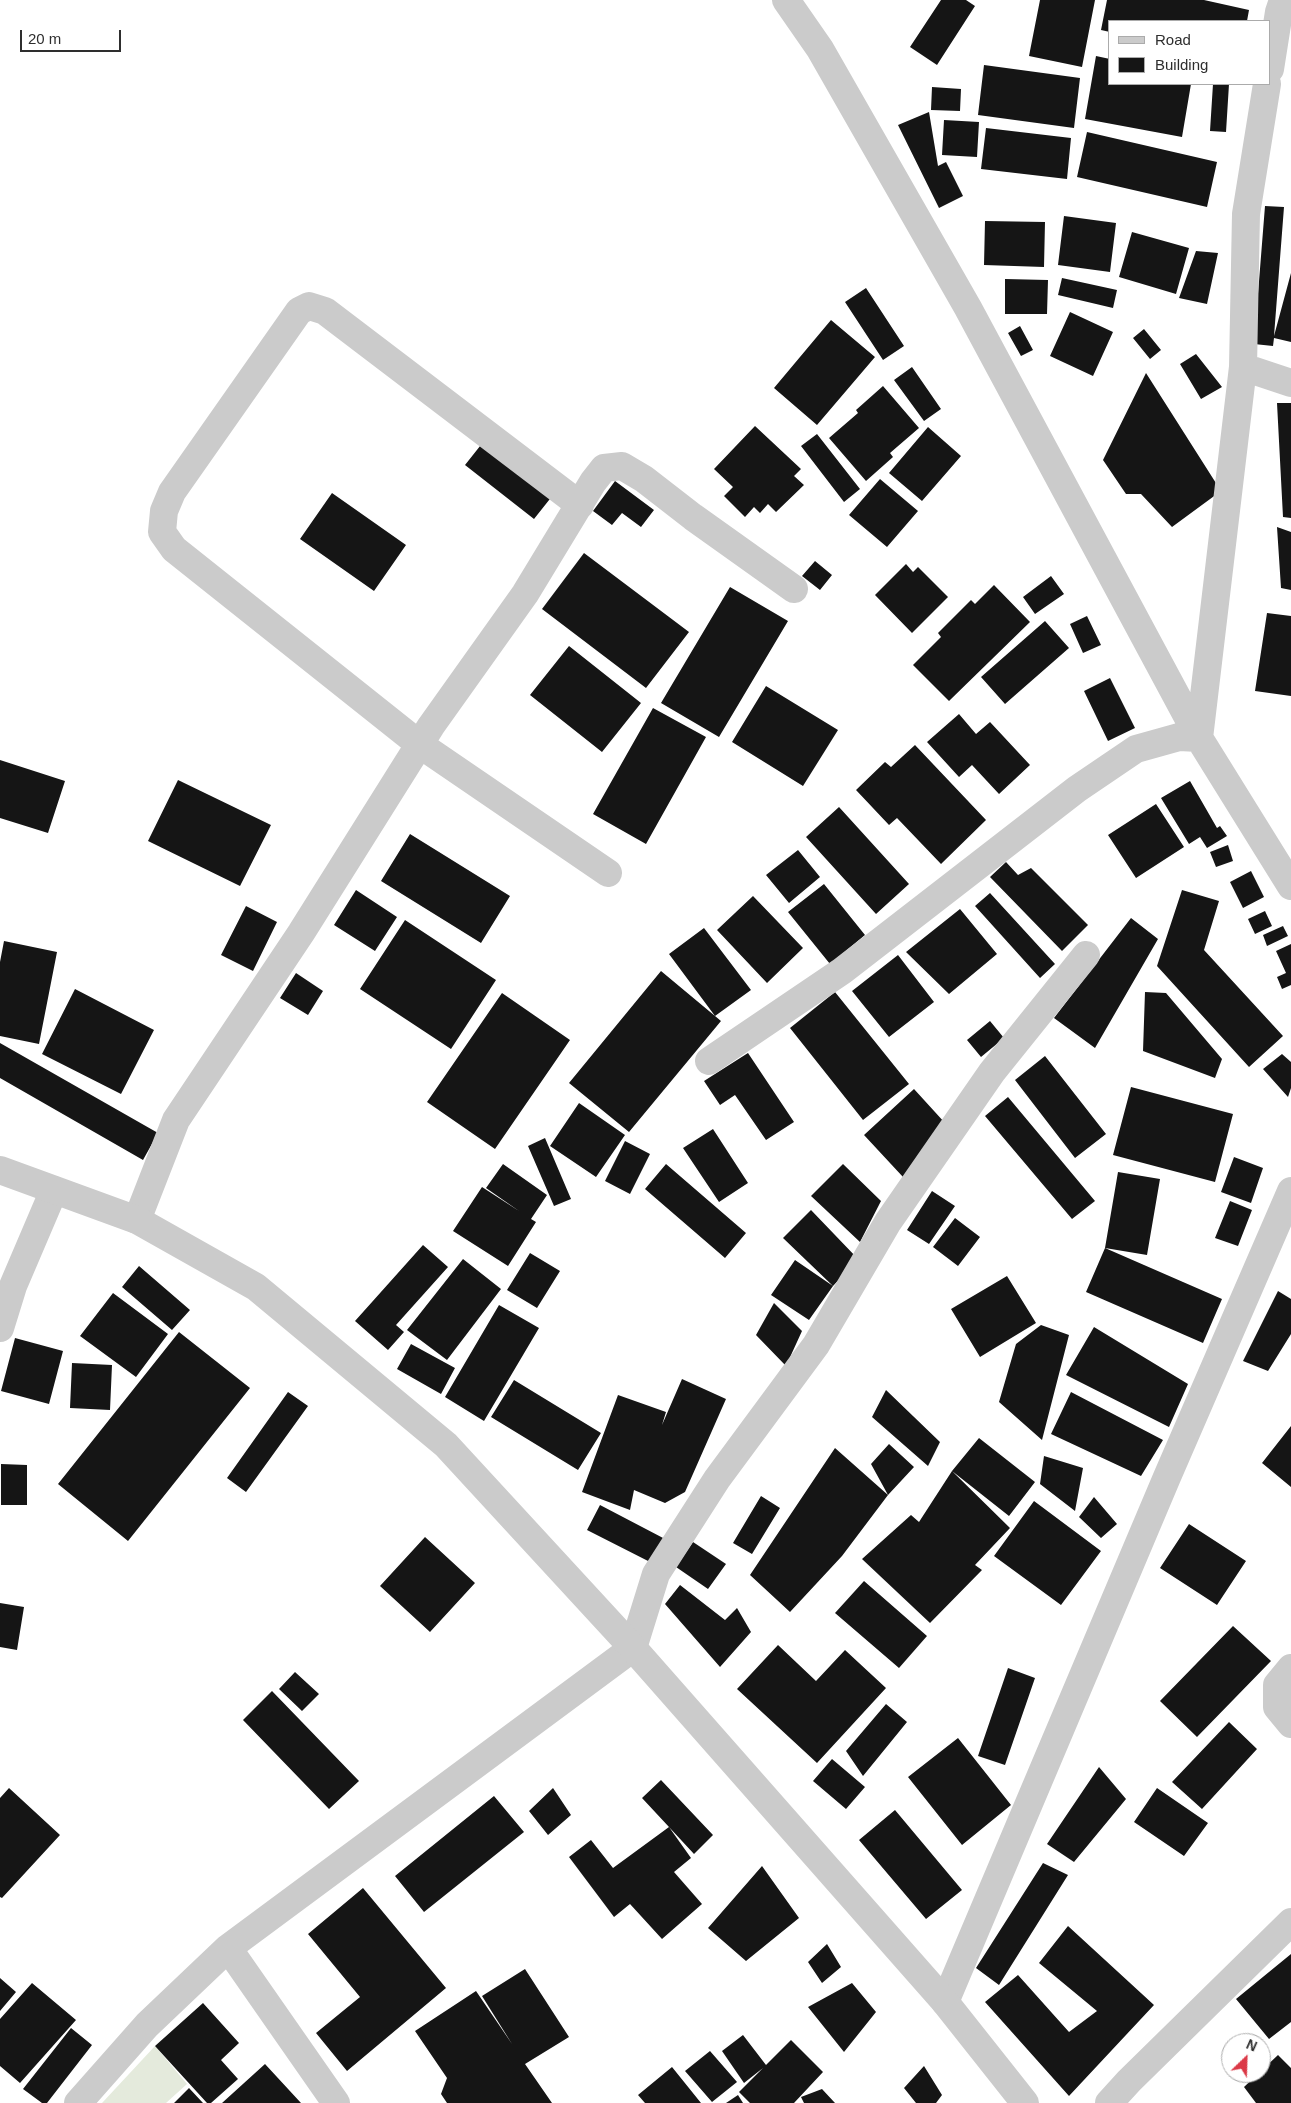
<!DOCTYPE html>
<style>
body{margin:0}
#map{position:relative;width:1291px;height:2103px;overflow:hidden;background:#fff;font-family:Helvetica,sans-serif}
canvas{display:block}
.legend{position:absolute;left:1108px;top:20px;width:162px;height:65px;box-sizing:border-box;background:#fff;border:1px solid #ababab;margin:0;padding:6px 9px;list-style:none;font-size:15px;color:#2e2e2e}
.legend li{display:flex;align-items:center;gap:10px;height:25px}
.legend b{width:25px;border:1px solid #ababab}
.north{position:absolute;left:1221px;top:2033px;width:50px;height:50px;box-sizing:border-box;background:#fff;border:1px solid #ababab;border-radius:50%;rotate:24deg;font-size:14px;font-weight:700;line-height:20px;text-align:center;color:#2e2e2e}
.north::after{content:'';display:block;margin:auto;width:18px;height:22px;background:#db3947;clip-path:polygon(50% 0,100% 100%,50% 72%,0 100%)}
.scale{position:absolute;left:20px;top:30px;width:101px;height:22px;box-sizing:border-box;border:2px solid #2e2e2e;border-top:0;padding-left:6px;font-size:15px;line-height:18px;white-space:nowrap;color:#2e2e2e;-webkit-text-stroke:4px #fff;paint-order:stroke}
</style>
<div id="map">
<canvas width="1291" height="2103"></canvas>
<ul class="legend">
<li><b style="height:6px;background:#cbcbcb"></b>Road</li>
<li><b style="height:14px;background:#151515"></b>Building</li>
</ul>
<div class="north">N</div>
<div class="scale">20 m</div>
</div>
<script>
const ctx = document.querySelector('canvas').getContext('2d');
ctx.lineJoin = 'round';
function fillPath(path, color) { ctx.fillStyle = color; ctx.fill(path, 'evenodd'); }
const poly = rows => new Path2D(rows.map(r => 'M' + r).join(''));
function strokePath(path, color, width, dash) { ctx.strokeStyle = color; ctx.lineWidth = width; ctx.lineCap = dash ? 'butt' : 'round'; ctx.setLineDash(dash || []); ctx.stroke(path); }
fillPath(poly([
 [155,2046,187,2084,166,2103,102,2103]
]), '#e4eadc');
fillPath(poly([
 [941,0,966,0,975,6,937,65,910,47],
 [1040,0,1095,0,1082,67,1029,56],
 [1107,0,1204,0,1249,10,1247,21,1110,21,1110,32,1101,30],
 [1096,56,1110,59,1110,84,1191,84,1182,137,1085,119],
 [984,65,1080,78,1074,128,978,115],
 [1213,84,1229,84,1226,132,1210,131],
 [932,87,961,89,960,111,931,110],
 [929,112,938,166,946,162,963,196,939,208,898,125],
 [944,120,979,122,977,157,942,155],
 [986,128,1071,138,1067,179,981,169],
 [1087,132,1217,162,1207,207,1077,177],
 [1265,206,1284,207,1274,336,1291,273,1291,342,1274,338,1273,346,1254,344],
 [1064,216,1116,223,1110,272,1058,265],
 [985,221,1045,222,1044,267,984,265],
 [1132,232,1189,248,1176,294,1119,277],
 [1196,251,1218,253,1207,304,1179,298],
 [1062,278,1117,290,1113,308,1058,295],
 [1005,279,1048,280,1047,314,1005,314],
 [866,288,904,346,883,360,845,302],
 [1070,312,1113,332,1093,376,1050,356],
 [831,320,875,357,817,425,774,388],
 [1020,326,1033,350,1021,356,1008,333],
 [1144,329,1161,350,1150,359,1133,338],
 [1196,354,1222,387,1201,399,1180,364],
 [912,367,941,409,924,421,894,380],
 [1146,373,1221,491,1172,527,1141,494,1126,494,1103,460],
 [883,386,919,428,890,453,893,457,866,481,829,438,858,413,856,410],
 [1277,403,1291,403,1291,518,1283,517],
 [755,426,801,469,794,476,804,485,776,512,768,504,760,513,754,507,745,517,724,496,733,487,714,469],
 [928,427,961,456,922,501,889,473],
 [817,434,860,489,844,502,801,446],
 [488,436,557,490,534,519,465,465],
 [880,479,918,511,887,547,849,515],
 [615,481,654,510,641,527,622,513,612,525,593,511],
 [332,493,406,545,374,591,300,539],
 [1277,527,1291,532,1291,590,1281,588],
 [584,553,689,632,646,688,542,609],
 [815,561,832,575,820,590,802,576],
 [906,564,913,572,918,567,948,597,912,633,875,595],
 [1051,576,1064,594,1035,614,1023,597],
 [994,585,1030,622,949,701,913,665,941,637,938,633,971,600,975,604],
 [730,587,788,621,719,737,661,703],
 [1267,613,1291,616,1291,696,1255,691],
 [1087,616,1101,645,1083,653,1070,624],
 [1045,621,1069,648,1005,704,981,677],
 [569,646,641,703,602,752,530,695],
 [1110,678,1135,728,1108,741,1084,691],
 [766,686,838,730,803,786,732,742],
 [653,708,706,737,646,844,593,814],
 [959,714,976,734,990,722,1030,765,999,794,972,765,959,777,927,742],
 [915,745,986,820,941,864,897,818,889,825,856,790,885,762,891,767],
 [0,760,65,781,48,833,0,818],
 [178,780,271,825,240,886,148,841],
 [1190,781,1217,828,1220,826,1227,836,1207,848,1200,837,1189,844,1161,798],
 [1156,804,1184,847,1136,878,1108,835],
 [839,807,909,884,876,914,806,837],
 [410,834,510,896,481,943,381,881],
 [1228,845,1233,861,1216,867,1210,852],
 [798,850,820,877,789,903,766,875],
 [1006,862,1018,875,1031,868,1088,925,1062,951,990,877],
 [1251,871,1264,897,1243,908,1230,882],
 [824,884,865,935,830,964,788,912],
 [356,890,397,917,375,951,334,925],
 [1182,890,1219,901,1204,950,1283,1036,1249,1067,1157,966],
 [990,893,1055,964,1040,978,975,906],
 [753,896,803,948,767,983,717,930],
 [246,906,277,922,253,971,221,955],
 [960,909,997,954,949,994,906,952],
 [1265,911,1272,926,1255,934,1248,919],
 [1131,918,1158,939,1095,1048,1054,1018],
 [405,920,496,980,451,1049,360,989],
 [1283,926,1288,936,1267,946,1263,935],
 [704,928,751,990,715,1016,721,1021,629,1132,569,1083,661,971,715,1016,669,954],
 [4,941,57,952,39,1044,0,1036,0,962],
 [1291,944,1291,985,1282,989,1277,977,1286,973,1276,951],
 [898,955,934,1002,889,1037,852,991],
 [296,973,323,991,308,1015,280,998],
 [75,989,154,1030,121,1094,42,1054],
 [835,992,909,1084,863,1120,790,1028],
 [1145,992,1166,993,1222,1059,1215,1078,1143,1051],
 [502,993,570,1040,495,1149,427,1102],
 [990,1021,1004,1038,981,1057,967,1040],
 [0,1043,158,1133,143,1160,0,1078],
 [748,1053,794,1122,766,1140,735,1095,720,1105,704,1081],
 [1282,1054,1291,1062,1291,1088,1288,1097,1263,1069],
 [1045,1056,1106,1134,1075,1158,1015,1080],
 [1131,1087,1233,1114,1215,1182,1113,1155],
 [914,1089,945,1123,903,1177,864,1135],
 [1008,1097,1095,1201,1072,1219,985,1116],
 [579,1103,625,1135,596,1177,550,1146],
 [713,1129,748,1183,719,1202,683,1148],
 [545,1138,571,1199,554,1206,528,1146],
 [625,1141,650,1154,630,1194,605,1181],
 [1234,1157,1263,1168,1251,1203,1221,1192],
 [503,1164,547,1195,531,1219,536,1222,508,1266,453,1231,482,1187,519,1211,486,1188],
 [666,1164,746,1233,725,1258,645,1189],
 [843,1164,881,1201,860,1242,811,1196],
 [1118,1172,1160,1179,1147,1255,1105,1248,1222,1299,1203,1343,1086,1292,1105,1248],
 [932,1191,955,1206,929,1244,907,1230],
 [1230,1201,1252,1210,1238,1246,1215,1238],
 [811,1210,858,1259,833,1286,783,1238],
 [955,1218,980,1237,958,1266,933,1247],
 [423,1245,448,1267,396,1325,404,1332,388,1350,355,1321],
 [530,1253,560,1271,537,1308,507,1290],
 [463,1259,501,1289,447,1360,407,1330],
 [795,1260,833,1286,809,1320,771,1295],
 [139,1266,190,1310,172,1330,122,1287],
 [1007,1276,1036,1323,980,1357,951,1309],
 [1278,1291,1291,1299,1291,1334,1268,1371,1243,1361],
 [113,1293,168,1334,136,1377,80,1336],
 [774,1303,802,1331,786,1366,756,1335],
 [499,1305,539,1328,484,1421,445,1397],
 [1041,1325,1069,1335,1042,1440,999,1402,1016,1344],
 [1094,1327,1188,1384,1169,1427,1066,1375],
 [179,1332,250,1388,128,1541,58,1484],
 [15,1338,63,1351,49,1404,1,1391],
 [411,1344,455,1368,441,1394,397,1369],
 [72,1363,112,1365,110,1410,70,1408],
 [682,1379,726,1399,685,1492,665,1503,634,1490,630,1510,582,1492,618,1395,666,1412,662,1425],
 [514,1380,601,1433,578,1470,491,1417],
 [886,1390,940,1442,928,1466,872,1417],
 [288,1392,308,1406,246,1492,227,1478],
 [1071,1392,1163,1440,1141,1476,1051,1434],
 [1291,1426,1291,1487,1262,1463],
 [979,1438,1035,1482,1009,1516,952,1471,1010,1528,975,1565,982,1570,930,1623,862,1559,911,1515,919,1522,952,1471],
 [889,1444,914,1467,888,1495,871,1464],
 [835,1448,888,1495,842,1556,790,1612,750,1575],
 [1044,1456,1083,1468,1075,1511,1040,1484],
 [1,1464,27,1465,27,1505,1,1505],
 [761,1496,780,1508,752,1554,733,1543],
 [1094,1497,1117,1524,1101,1538,1079,1517],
 [1034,1501,1101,1551,1061,1605,994,1556],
 [600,1505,665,1539,652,1563,587,1530],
 [1189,1524,1246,1561,1217,1605,1160,1568],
 [425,1537,475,1583,430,1632,380,1586],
 [693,1542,726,1564,708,1589,676,1567],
 [864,1581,927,1636,899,1668,835,1613],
 [680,1585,725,1620,737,1608,751,1632,720,1667,665,1604],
 [0,1603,24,1607,17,1650,0,1647],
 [1233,1626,1271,1661,1197,1737,1160,1701],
 [778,1645,816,1681,845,1650,886,1688,817,1763,737,1689],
 [1008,1668,1035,1678,1005,1765,978,1756],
 [295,1672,319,1694,302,1711,279,1689],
 [272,1691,359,1781,329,1809,243,1720],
 [886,1704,907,1722,863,1776,846,1751],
 [1229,1722,1257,1749,1202,1809,1172,1782],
 [958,1738,1011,1805,962,1845,908,1777],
 [832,1759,865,1787,846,1809,813,1781],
 [1099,1767,1126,1799,1074,1862,1047,1844],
 [661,1780,713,1835,694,1854,669,1827,691,1858,674,1872,702,1904,662,1939,630,1904,614,1917,569,1857,591,1840,613,1868,669,1827,642,1798],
 [9,1788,60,1835,2,1898,0,1897,0,1798],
 [553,1788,571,1815,548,1835,529,1811],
 [1157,1788,1208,1823,1184,1856,1134,1822],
 [494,1796,524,1832,424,1912,395,1876],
 [895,1810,962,1890,926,1919,859,1840],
 [1043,1863,1068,1875,999,1985,976,1968],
 [762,1866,799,1918,746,1961,708,1928],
 [363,1888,446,1988,347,2071,316,2033,360,1997,308,1934],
 [1068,1926,1154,2005,1069,2096,985,2002,1018,1975,1069,2032,1097,2011,1039,1963],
 [827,1944,841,1967,822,1983,808,1962],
 [1291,1954,1291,2022,1269,2039,1236,1999],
 [525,1969,569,2037,525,2064,552,2103,447,2103,441,2094,447,2078,415,2031,476,1991,512,2044,482,1996],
 [0,1978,16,1992,0,2011],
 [32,1983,76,2020,20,2083,0,2066,0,2019],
 [852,1983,876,2012,844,2052,808,2007],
 [203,2003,239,2043,221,2060,238,2079,211,2103,207,2103,155,2046],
 [71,2028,92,2045,47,2103,42,2103,23,2089],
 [743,2035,766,2065,791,2040,823,2072,794,2103,750,2103,739,2092,763,2068,744,2083,722,2051],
 [710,2051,737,2082,712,2102,685,2071],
 [1278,2055,1291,2068,1291,2103,1256,2103,1244,2087],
 [265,2064,301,2103,222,2103],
 [924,2066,942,2095,936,2103,916,2103,904,2088],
 [672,2067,701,2103,645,2103,638,2095],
 [189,2088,203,2103,174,2103],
 [822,2089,835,2103,804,2103,801,2097],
 [738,2095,743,2103,726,2103]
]), '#151515');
strokePath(poly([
 [786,0,820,49,968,308,1199,738,1291,886],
 [1270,69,1279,12,1283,0],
 [1243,367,1291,383],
 [580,505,325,311,309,306,299,311,172,492,164,511,162,532,174,549,419,744,608,873],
 [1199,738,1243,367,1246,214,1267,84],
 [709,1061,842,971,1077,789,1136,749,1179,737,1199,738],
 [137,1220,176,1120,301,933,431,726,525,594,593,482,604,468,622,466,644,479,693,517,794,589],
 [0,1328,13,1286,54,1190],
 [1291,1668,1277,1685,1277,1707,1291,1724],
 [228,1948,336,2103],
 [945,2002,1167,1477,1291,1191],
 [78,2103,147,2025,228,1948,633,1648,656,1574,717,1479,816,1345,888,1222,992,1072,1086,955],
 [1109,2103,1129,2081,1291,1922]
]), '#cbcbcb', 28);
strokePath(poly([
 [0,1170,137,1220,256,1287,446,1445,633,1648,945,2002,1025,2103]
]), '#cbcbcb', 28);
</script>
